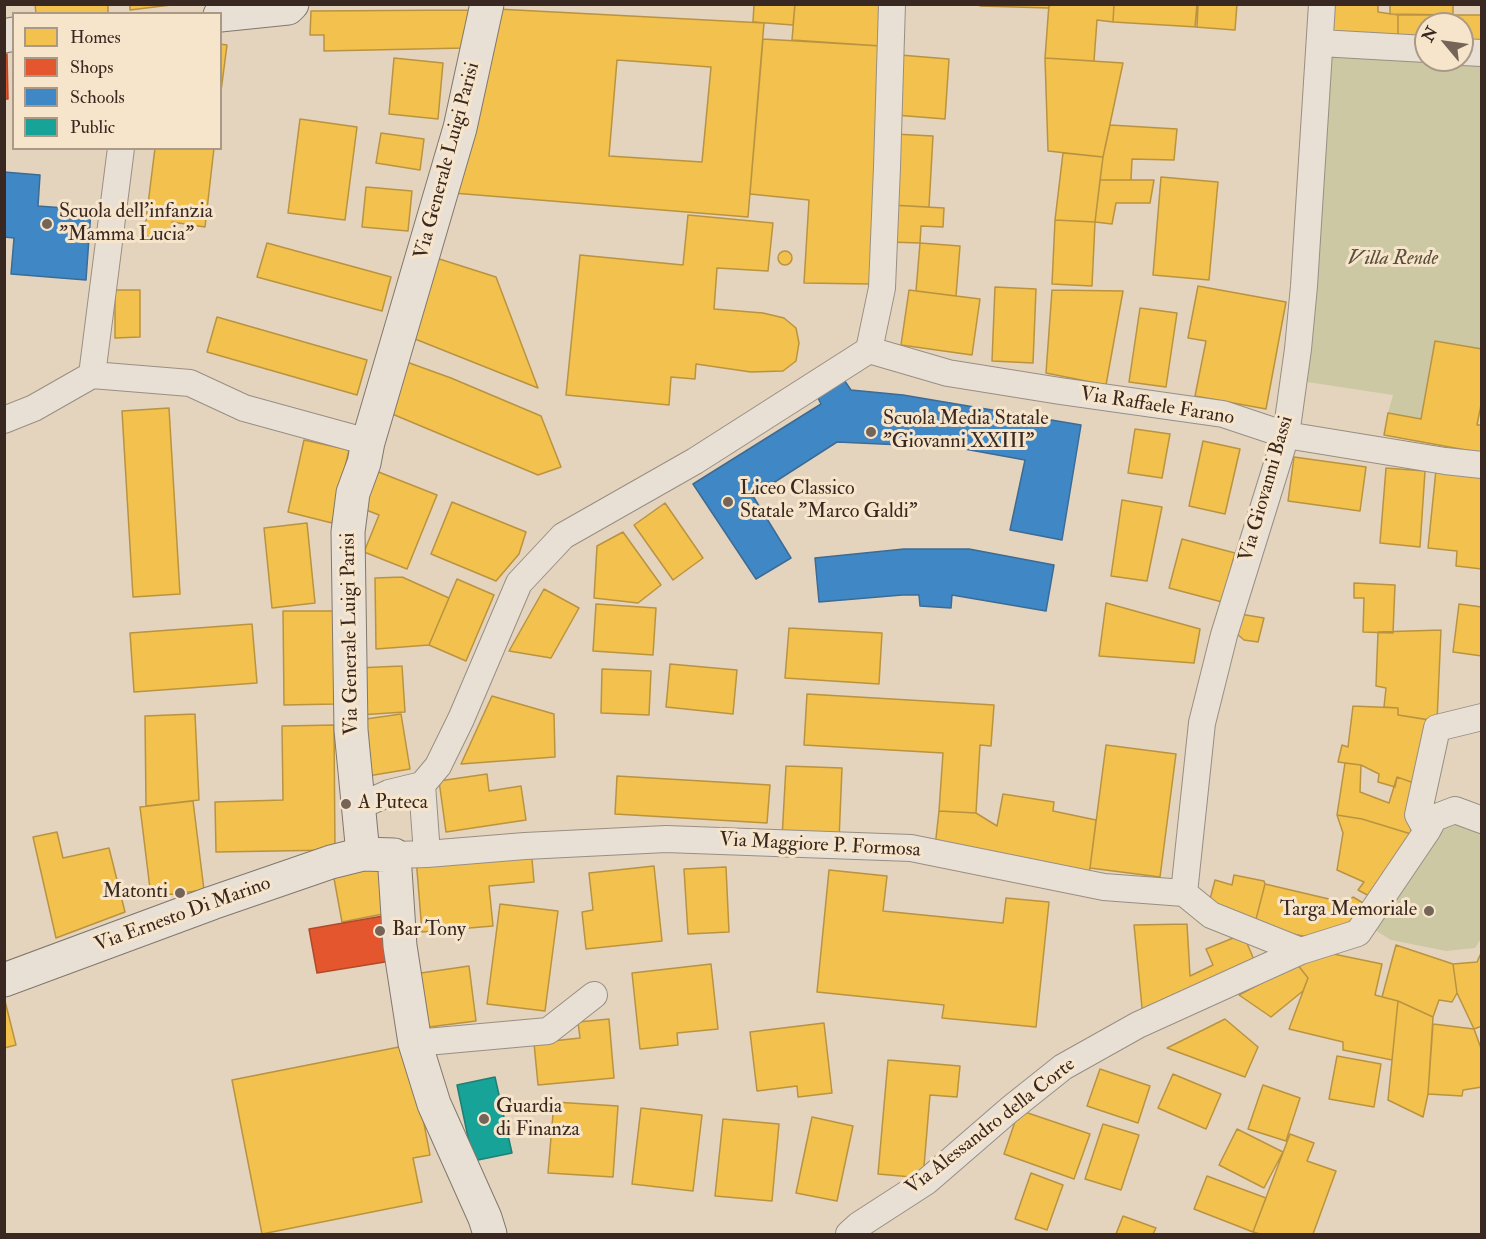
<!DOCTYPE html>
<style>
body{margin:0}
#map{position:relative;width:1486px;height:1239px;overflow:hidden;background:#e4d4be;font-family:"IM FELL Double Pica",serif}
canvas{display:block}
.frame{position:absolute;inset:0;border:6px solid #392821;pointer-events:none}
.legend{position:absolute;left:12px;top:12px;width:210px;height:138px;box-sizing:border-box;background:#f7e5cb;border:2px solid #ab9987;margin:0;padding:8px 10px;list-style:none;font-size:18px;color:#392821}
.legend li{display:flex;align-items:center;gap:12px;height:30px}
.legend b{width:30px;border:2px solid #ab9987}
.north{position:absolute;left:1414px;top:12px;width:60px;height:60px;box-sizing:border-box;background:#f7e5cb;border:2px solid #ab9987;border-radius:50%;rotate:299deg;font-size:16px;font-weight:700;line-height:24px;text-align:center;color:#392821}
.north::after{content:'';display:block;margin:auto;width:21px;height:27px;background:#756458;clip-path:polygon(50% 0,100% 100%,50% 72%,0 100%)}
</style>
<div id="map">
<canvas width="1486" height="1239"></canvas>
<div class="frame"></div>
<ul class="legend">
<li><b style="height:16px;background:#f2c14e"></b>Homes</li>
<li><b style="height:16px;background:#e4572e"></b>Shops</li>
<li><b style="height:16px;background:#3f88c5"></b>Schools</li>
<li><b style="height:16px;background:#17a398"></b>Public</li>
</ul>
<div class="north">N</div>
</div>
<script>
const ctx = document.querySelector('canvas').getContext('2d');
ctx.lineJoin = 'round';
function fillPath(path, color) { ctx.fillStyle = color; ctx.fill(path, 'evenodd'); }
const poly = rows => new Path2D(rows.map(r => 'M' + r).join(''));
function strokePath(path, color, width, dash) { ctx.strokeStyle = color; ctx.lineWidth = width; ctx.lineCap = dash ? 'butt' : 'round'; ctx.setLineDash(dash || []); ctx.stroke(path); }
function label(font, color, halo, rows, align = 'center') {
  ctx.font = font + ' "IM FELL Double Pica",serif'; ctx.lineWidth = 6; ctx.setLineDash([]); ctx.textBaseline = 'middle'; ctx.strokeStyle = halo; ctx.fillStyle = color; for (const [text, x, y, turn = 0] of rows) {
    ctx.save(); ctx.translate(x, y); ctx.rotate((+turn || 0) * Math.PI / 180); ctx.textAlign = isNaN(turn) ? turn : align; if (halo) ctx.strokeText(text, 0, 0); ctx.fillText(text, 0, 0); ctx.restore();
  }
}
fillPath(poly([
 [1320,43,1426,60,1462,60,1481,53,1481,349,1435,341,1421,419,1388,413,1393,395,1294,380],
 [1434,818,1481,822,1482,937,1475,948,1446,951,1391,940,1370,927]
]), '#ccc8a3');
const homes = poly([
 [35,4,108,4,108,14,36,14,35,4],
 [130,4,179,4,130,10,130,4],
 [754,4,795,4,793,25,753,22,754,4],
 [795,4,884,4,881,46,792,40,795,4],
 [980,4,1049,4,1049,8,980,6,980,4],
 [1049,4,1114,4,1113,22,1097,20,1094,61,1045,58,1049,4],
 [1114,4,1198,4,1197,27,1113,22,1114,4],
 [1197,4,1237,4,1235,30,1195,27,1197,4],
 [1328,4,1378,4,1378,12,1398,15,1398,47,1328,34,1328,4],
 [1390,4,1453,4,1453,15,1390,14,1390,4],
 [497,9,764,23,748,217,453,193,497,9],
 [617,60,711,67,702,162,609,156,617,60],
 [469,10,465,48,324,51,324,35,310,35,311,11,469,10],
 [1398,15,1482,15,1482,48,1462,48,1462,24,1426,24,1426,48,1398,47,1398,15],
 [763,39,881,46,870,284,804,283,809,200,750,194,763,39],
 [220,44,227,45,220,99,220,44],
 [900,55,949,59,945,119,895,115,900,55],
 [394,58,443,63,438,119,389,114,394,58],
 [1045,58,1123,63,1103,157,1048,151,1045,58],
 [300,119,357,127,345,220,288,213,300,119],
 [1110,125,1177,129,1174,160,1132,159,1131,180,1100,180,1103,157,1110,125],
 [381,133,424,139,420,170,376,163,381,133],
 [894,134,933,136,929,207,890,205,894,134],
 [155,148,214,148,205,227,172,222,169,239,144,236,155,148],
 [1063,153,1103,157,1095,222,1055,220,1063,153],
 [1161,177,1218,182,1209,280,1153,275,1161,177],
 [1100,180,1154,180,1150,203,1116,203,1112,224,1095,222,1100,180],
 [366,187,412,191,408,231,362,227,366,187],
 [890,205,944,208,943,227,921,226,920,243,889,242,890,205],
 [688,215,773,223,768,271,717,268,714,309,763,313,784,318,796,328,799,343,796,361,783,371,751,372,696,364,695,379,671,377,669,405,566,395,580,255,683,265,688,215],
 [1055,220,1095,222,1092,286,1052,284,1055,220],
 [267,243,391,277,382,311,257,277,267,243],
 [920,243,960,246,956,296,916,291,920,243],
 '778 258a7 7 0 1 1 14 0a7 7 0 1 1-14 0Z',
 [433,257,496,277,538,388,410,337,433,257],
 [1198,286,1286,302,1266,409,1195,396,1206,341,1188,338,1198,286],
 [995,287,1036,289,1033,363,992,361,995,287],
 [115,290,140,290,140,337,115,338,115,290],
 [909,290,980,299,972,355,901,345,909,290],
 [1052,290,1123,291,1106,385,1046,373,1052,290],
 [1140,308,1177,313,1166,387,1129,382,1140,308],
 [217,317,367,360,357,395,207,352,217,317],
 [1435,341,1482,349,1482,400,1477,425,1482,425,1482,453,1384,435,1388,413,1421,419,1435,341],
 [404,361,451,378,541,416,561,467,538,475,385,411,404,361],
 [169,408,180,594,133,597,122,411,169,408],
 [1135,429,1170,434,1162,478,1128,473,1135,429],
 [304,440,349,450,332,523,288,512,304,440],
 [1203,441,1240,449,1225,514,1189,506,1203,441],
 [1294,457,1366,467,1360,511,1288,501,1294,457],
 [1386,468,1425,471,1420,547,1380,543,1386,468],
 [1436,470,1482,475,1482,569,1456,566,1457,551,1428,548,1436,470],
 [376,471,437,495,407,569,364,552,379,515,361,508,376,471],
 [1122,500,1162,507,1147,581,1111,576,1122,500],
 [452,502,526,532,519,554,496,581,431,554,452,502],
 [665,503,703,558,673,580,634,525,665,503],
 [307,523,315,603,272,608,264,528,307,523],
 [623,532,661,585,638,603,594,598,597,546,623,532],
 [1182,539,1235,553,1222,602,1169,588,1182,539],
 [402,577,449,598,429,645,376,649,375,578,402,577],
 [457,579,494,595,466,661,429,645,457,579],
 [1354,583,1395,585,1393,633,1363,632,1364,598,1354,598,1354,583],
 [544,589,579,608,551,658,509,651,544,589],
 [1106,603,1200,629,1194,663,1099,656,1106,603],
 [596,604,656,608,653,655,593,651,596,604],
 [1459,604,1482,607,1482,656,1453,652,1459,604],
 [283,611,336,611,336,704,284,705,283,611],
 [1240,614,1264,618,1258,642,1244,640,1235,632,1240,614],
 [252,624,257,683,134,692,130,633,252,624],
 [789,628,882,633,879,684,785,678,789,628],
 [1441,630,1437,721,1398,715,1398,708,1384,707,1386,688,1376,686,1378,632,1441,630],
 [670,664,737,670,733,714,666,707,670,664],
 [402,666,405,712,359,715,356,668,402,666],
 [602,669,651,671,649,715,601,713,602,669],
 [807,694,994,705,991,746,980,745,976,813,939,811,943,753,804,745,807,694],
 [492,696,554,714,555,757,461,764,492,696],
 [1353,706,1398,708,1398,715,1429,720,1414,783,1397,777,1395,787,1378,782,1379,774,1361,765,1338,762,1342,745,1348,747,1353,706],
 [195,714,199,800,146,806,145,716,195,714],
 [401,714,410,769,368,776,359,720,401,714],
 [334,725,335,850,216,852,215,802,283,800,282,726,334,725],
 [1106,745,1176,754,1160,877,1090,868,1106,745],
 [1345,763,1361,765,1360,792,1389,803,1397,777,1414,783,1411,812,1411,834,1362,819,1337,815,1345,763],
 [786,766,842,768,839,840,782,838,786,766],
 [487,774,489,791,521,786,526,820,446,832,439,781,487,774],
 [617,776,770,785,767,823,615,814,617,776],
 [1003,794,1054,802,1053,811,1096,820,1090,868,1086,880,935,847,939,811,976,813,997,826,1003,794],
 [193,801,204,890,151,897,140,807,193,801],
 [1337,815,1362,819,1411,834,1373,898,1358,890,1364,882,1337,870,1343,833,1337,815],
 [57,832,63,858,109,848,125,912,56,938,33,837,57,832],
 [531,848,534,882,489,886,493,926,422,932,416,858,531,848],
 [380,865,388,913,342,922,333,873,380,865],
 [654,866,662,941,586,949,582,912,593,910,589,873,654,866],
 [726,867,729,932,688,934,684,869,726,867],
 [829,870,887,876,883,911,1003,923,1006,898,1049,902,1036,1027,942,1018,944,1005,817,992,829,870],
 [1234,875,1264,881,1265,884,1254,927,1208,907,1215,880,1232,885,1234,875],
 [1265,884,1346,903,1353,897,1370,907,1345,935,1325,940,1254,927,1265,884],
 [500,904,558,911,545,1011,487,1004,500,904],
 [1187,924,1190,976,1213,965,1206,949,1243,934,1258,969,1143,1018,1134,925,1187,924],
 [1396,945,1453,964,1457,993,1452,1002,1439,1000,1433,1017,1398,1001,1382,997,1396,945],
 [1319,951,1382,964,1375,995,1398,1001,1392,1060,1343,1050,1343,1042,1289,1029,1308,978,1297,964,1319,951],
 [1482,951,1482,1026,1474,1029,1457,993,1453,964,1477,962,1482,951],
 [711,964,718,1029,677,1033,678,1045,640,1049,632,973,711,964],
 [1297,964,1308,978,1303,991,1271,1017,1239,995,1297,964],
 [469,966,476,1021,421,1028,414,974,469,966],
 [4,997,16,1045,4,1048,4,997],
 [1398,1001,1433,1017,1428,1094,1423,1117,1388,1100,1398,1001],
 [609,1019,614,1078,538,1085,534,1043,580,1038,578,1022,609,1019],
 [1225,1019,1258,1047,1245,1077,1167,1048,1225,1019],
 [824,1023,832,1093,798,1097,797,1086,757,1091,750,1032,824,1023],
 [1433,1024,1474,1029,1482,1051,1482,1087,1463,1090,1462,1096,1428,1094,1433,1024],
 [409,1045,430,1155,413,1158,422,1202,262,1234,232,1080,409,1045],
 [1337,1056,1381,1064,1374,1107,1329,1099,1337,1056],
 [888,1060,960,1066,957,1097,930,1095,923,1178,878,1174,888,1060],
 [1100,1069,1150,1086,1138,1123,1087,1106,1100,1069],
 [1173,1074,1221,1094,1206,1129,1158,1108,1173,1074],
 [1263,1085,1300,1098,1286,1141,1248,1129,1263,1085],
 [554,1102,618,1106,613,1177,548,1173,554,1102],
 [641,1108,702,1115,693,1191,632,1184,641,1108],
 [1019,1110,1090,1134,1074,1179,1004,1154,1019,1110],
 [812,1117,853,1126,837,1201,796,1193,812,1117],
 [723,1119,779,1124,772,1201,715,1196,723,1119],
 [1103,1124,1139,1135,1121,1190,1085,1179,1103,1124],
 [1237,1129,1283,1152,1264,1188,1219,1165,1237,1129],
 [1290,1134,1314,1143,1307,1161,1336,1171,1313,1234,1260,1234,1253,1232,1290,1134],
 [1031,1173,1063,1185,1047,1230,1015,1219,1031,1173],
 [1207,1176,1266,1198,1253,1232,1194,1209,1207,1176],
 [1123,1216,1156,1228,1153,1234,1116,1234,1123,1216]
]);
fillPath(homes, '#f2c14e');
strokePath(homes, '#ba9340', 1.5);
const shops = poly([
 [4,54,7,54,8,99,4,99,4,54],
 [383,916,391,961,317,973,309,929,383,916]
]);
fillPath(shops, '#e4572e');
strokePath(shops, '#b1492a', 1.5);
const schools = poly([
 [4,172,40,175,38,206,91,210,86,280,11,274,14,238,4,237,4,172],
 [840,374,851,390,903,395,1081,425,1062,540,1010,530,1025,460,904,438,903,445,837,442,753,496,791,558,756,579,693,484,821,404,815,392,840,374],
 [904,549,969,549,1054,565,1046,611,952,595,951,608,920,606,919,595,902,595,819,602,815,558,904,549]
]);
fillPath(schools, '#3f88c5');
strokePath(schools, '#3d6b94', 1.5);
const public = poly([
 [495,1077,512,1153,473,1161,457,1085,495,1077]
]);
fillPath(public, '#17a398');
strokePath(public, '#217e74', 1.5);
const street = poly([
 [1320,43,1426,49],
 [1462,52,1482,53],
 [869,350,948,373,1060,391,1223,414,1286,435,1445,461,1482,465],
 [92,375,190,383,244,408,368,442],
 [92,375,121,148],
 [4,420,34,408,92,375],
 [422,785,427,854],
 [358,807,389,793,422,785,438,766,461,719,519,583,563,536,695,461,869,350,882,288,887,167,892,4],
 [1427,831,1418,815,1437,728,1482,717],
 [394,855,427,854,525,846,666,839,911,848,1104,887,1184,893,1211,915,1301,951],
 [1184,893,1202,723,1224,635,1286,435,1298,349,1304,286,1322,4],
 [415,1043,548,1031,594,995],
 [849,1234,859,1225,927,1181,1009,1110,1063,1067,1138,1025,1301,951,1358,933,1427,831,1434,818,1455,810,1482,820]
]);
const secondary = poly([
 [220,15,288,8,292,4],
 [4,36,14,34],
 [363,854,351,730,348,532,353,493,364,463,368,442,460,128,487,4],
 [4,980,212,903,331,862,363,854,394,855,400,946,415,1043,434,1104,485,1218,490,1234]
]);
strokePath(street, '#998e82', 28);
strokePath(secondary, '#82776c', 35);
strokePath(street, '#e8e0d5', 26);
strokePath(secondary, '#e8e0d5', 33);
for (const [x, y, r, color] of [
 [47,224,6,"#756458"],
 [871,432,6,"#756458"],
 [728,502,6,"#756458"],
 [346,804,6,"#756458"],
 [180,893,6,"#756458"],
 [1429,911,6,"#756458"],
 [380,931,6,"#756458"],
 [484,1119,6,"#756458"]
]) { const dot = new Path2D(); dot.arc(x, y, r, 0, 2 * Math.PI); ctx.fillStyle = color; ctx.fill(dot); strokePath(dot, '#f7e5cb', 2); }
label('20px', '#392821', '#f7e5cb', [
 ["Via Generale Luigi Parisi",448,161,-75],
 ["Via Raffaele Farano",1157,407,9],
 ["Via Giovanni Bassi",1267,489,-74],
 ["Via Generale Luigi Parisi",351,634,-91],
 ["Via Maggiore P. Formosa",820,846,3],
 ["Via Ernesto Di Marino",183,915,-20],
 ["Via Alessandro della Corte",991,1127,-38]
]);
label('20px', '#392821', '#f7e5cb', [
 ["Scuola dell'infanzia",59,213],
 ["\"Mamma Lucia\"",59,236],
 ["Scuola Media Statale",883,420],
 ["\"Giovanni XXIII\"",883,443],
 ["Liceo Classico",740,490],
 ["Statale \"Marco Galdi\"",740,513],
 ["A Puteca",358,804],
 ["Matonti",168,893,"right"],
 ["Targa Memoriale",1417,911,"right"],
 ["Bar Tony",392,931],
 ["Guardia",496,1108],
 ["di Finanza",496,1131]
], 'left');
label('italic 20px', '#594e3c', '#f7e5cb', [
 ["Villa Rende",1393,260]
]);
</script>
